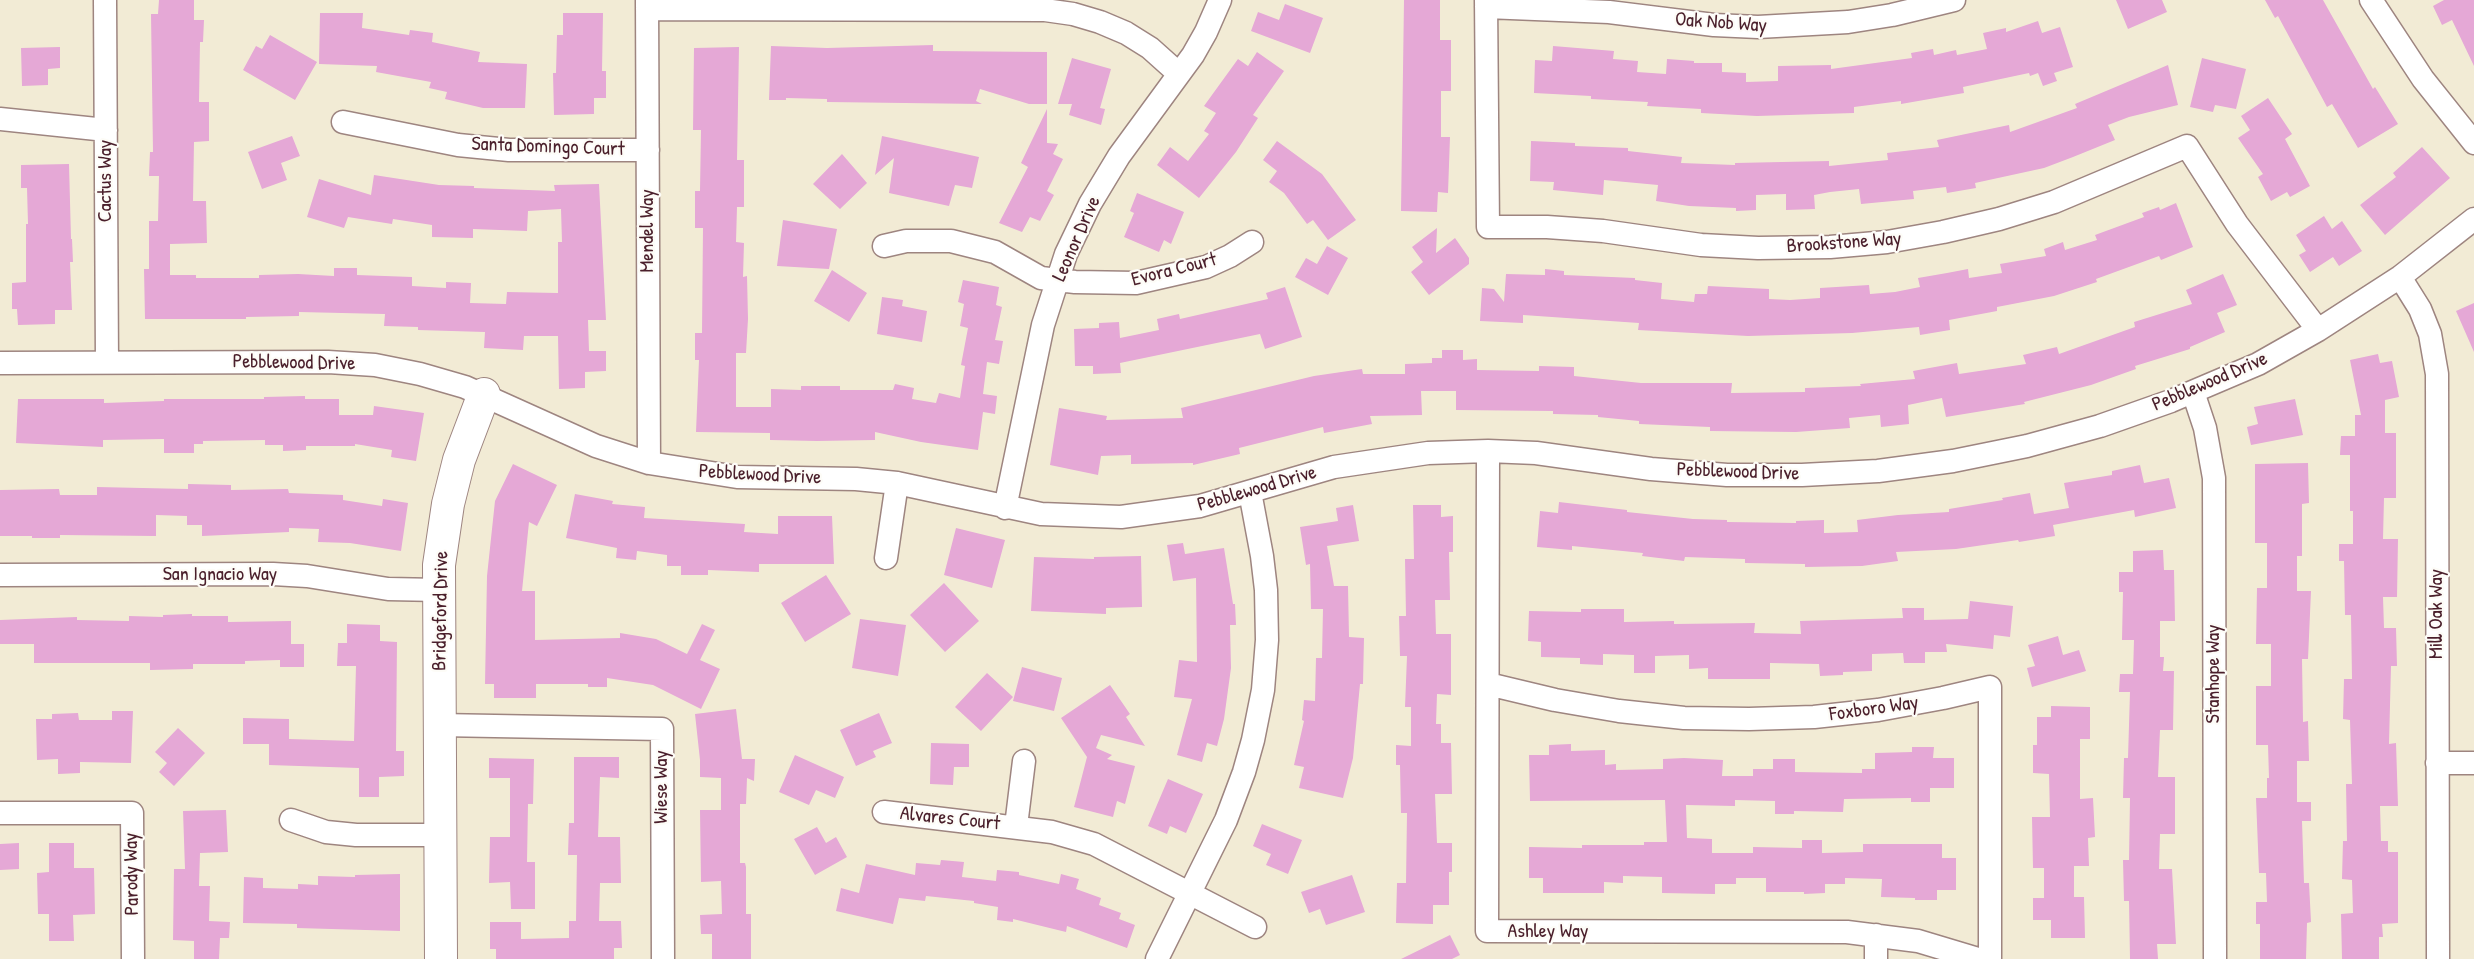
<!DOCTYPE html>
<style>
body{margin:0}
canvas{display:block;background:#f2ebd5}
</style>
<canvas width="2474" height="959"></canvas>
<script>
const ctx = document.querySelector('canvas').getContext('2d');
ctx.lineJoin = 'round';
function fillPath(path, color) { ctx.fillStyle = color; ctx.fill(path, 'evenodd'); }
const poly = rows => new Path2D(rows.map(r => 'M' + r).join(''));
function strokePath(path, color, width, dash) { ctx.strokeStyle = color; ctx.lineWidth = width; ctx.lineCap = dash ? 'butt' : 'round'; ctx.setLineDash(dash || []); ctx.stroke(path); }
function label(font, color, halo, rows, align = 'center') {
  ctx.font = font + ' "Patrick Hand",sans-serif'; ctx.lineWidth = 4.5; ctx.setLineDash([]); ctx.textBaseline = 'middle'; ctx.strokeStyle = halo; ctx.fillStyle = color; for (const [text, x, y, turn = 0] of rows) {
    ctx.save(); ctx.translate(x, y); ctx.rotate((+turn || 0) * Math.PI / 180); ctx.textAlign = isNaN(turn) ? turn : align; if (halo) ctx.strokeText(text, 0, 0); ctx.fillText(text, 0, 0); ctx.restore();
  }
}
fillPath(poly([
 [159,0,194,0,194,20,204,20,203,42,200,42,199,102,209,102,209,141,194,142,193,201,206,201,207,243,170,244,170,275,196,275,196,278,259,278,259,275,298,274,334,276,334,268,357,268,357,275,412,277,412,286,446,288,446,282,471,283,470,303,506,304,507,292,558,293,558,242,562,242,561,209,528,211,527,231,473,229,473,238,432,237,432,225,393,219,392,224,348,217,344,228,307,217,319,179,371,195,374,175,439,185,474,186,474,188,555,191,554,185,599,184,606,320,588,320,589,351,606,351,606,371,585,372,585,388,559,389,558,336,524,336,523,350,484,348,485,332,418,330,418,327,384,326,385,314,299,312,299,316,246,317,246,319,145,319,144,269,149,269,149,221,158,221,159,176,149,176,150,152,153,152,151,14,158,14],
 [1404,0,1440,0,1440,40,1451,40,1451,91,1441,91,1441,137,1450,137,1448,193,1438,192,1437,212,1401,211],
 [2116,0,2162,0,2167,12,2128,29],
 [2265,0,2323,0,2373,89,2375,87,2398,124,2358,148,2332,104,2327,107,2278,16,2275,18],
 [2444,0,2474,0,2474,66,2452,20,2442,25,2433,6],
 [1285,4,1323,18,1310,53,1251,31,1258,12,1279,20],
 [320,13,363,13,362,28,409,35,410,30,433,33,432,42,480,52,478,62,527,64,525,108,483,108,445,99,447,92,429,88,431,82,376,72,377,66,319,64],
 [563,13,603,13,602,71,606,71,606,98,594,98,594,114,554,115,553,73,556,73,557,35,563,35],
 [2038,21,2042,33,2060,27,2073,67,2054,73,2057,81,2043,86,2038,73,2030,76,2029,73,1963,87,1964,93,1901,104,1901,101,1854,107,1854,113,1757,116,1701,113,1701,109,1647,106,1648,102,1591,99,1591,96,1534,93,1535,60,1552,61,1553,46,1614,51,1613,59,1638,61,1637,72,1666,74,1667,59,1694,61,1694,63,1722,63,1722,72,1746,73,1746,82,1778,81,1778,66,1831,65,1831,69,1912,58,1911,53,1933,49,1934,55,1956,50,1957,55,1987,49,1983,33,2006,28,2006,32],
 [270,35,317,62,295,100,243,70,256,46,262,49],
 [933,45,933,51,1047,52,1047,104,1029,104,980,89,976,101,982,104,827,102,827,99,786,98,786,100,769,100,771,46,827,48],
 [60,47,60,68,48,69,48,85,22,86,21,48],
 [739,47,737,160,744,160,744,207,737,207,736,242,744,243,743,277,747,276,748,319,746,353,736,353,736,407,771,407,771,389,801,390,801,386,840,386,840,390,893,390,895,384,914,388,912,399,936,403,939,393,960,398,965,366,961,365,968,328,960,326,964,304,958,302,963,280,999,287,996,305,1002,307,995,340,1003,341,999,364,987,362,983,394,997,396,995,414,983,412,978,450,921,442,875,432,875,440,817,441,770,440,770,433,696,432,699,360,695,360,695,333,702,333,703,228,695,228,695,191,700,191,701,130,693,130,694,48],
 [1257,52,1284,71,1253,115,1258,118,1236,152,1199,198,1157,165,1170,147,1188,161,1209,134,1204,131,1216,113,1204,106,1238,59,1248,66],
 [1072,58,1111,69,1100,108,1105,109,1101,125,1069,115,1072,104,1058,104],
 [2202,58,2246,69,2236,109,2215,105,2213,112,2190,107],
 [2168,65,2178,105,2129,117,2108,125,2115,140,2073,157,2044,168,1975,183,1976,188,1947,193,1946,187,1913,191,1914,199,1861,204,1859,189,1830,192,1814,195,1815,209,1786,210,1786,194,1756,195,1756,210,1736,211,1736,208,1689,206,1656,201,1658,185,1604,180,1603,195,1553,190,1554,182,1530,181,1531,141,1575,143,1575,146,1628,148,1628,151,1682,157,1681,163,1735,165,1735,163,1829,161,1829,166,1888,160,1887,153,1939,147,1937,140,2009,125,2010,132,2077,108,2075,104],
 [2268,98,2292,134,2285,139,2310,186,2290,197,2287,192,2271,201,2258,177,2263,174,2238,138,2250,130,2241,116],
 [1047,109,1047,143,1058,144,1053,154,1063,159,1047,191,1054,195,1040,221,1030,217,1022,232,999,223,1028,167,1021,163],
 [292,136,300,156,281,163,287,180,262,189,248,152],
 [882,136,979,157,972,188,955,185,949,206,889,193,894,158,875,175],
 [1277,141,1322,174,1356,220,1328,240,1313,220,1307,224,1284,193,1269,182,1277,171,1263,160],
 [2422,147,2450,178,2385,235,2360,205,2396,177,2393,173],
 [842,154,867,183,840,209,813,184],
 [69,164,71,239,72,239,73,262,70,262,72,310,55,310,55,324,18,325,17,309,12,309,12,283,26,282,26,224,28,224,27,188,21,188,21,165],
 [1137,193,1184,212,1171,244,1164,240,1159,252,1124,237,1134,213,1130,211],
 [2176,203,2193,247,2161,260,2159,256,2096,279,2097,282,2054,296,1997,307,1997,311,1949,320,1950,330,1920,335,1919,327,1852,333,1748,336,1638,330,1639,323,1523,315,1523,323,1480,321,1482,288,1494,289,1504,302,1506,274,1545,275,1545,269,1564,271,1564,275,1635,278,1635,280,1662,283,1661,299,1694,302,1695,294,1707,294,1708,286,1769,289,1769,299,1790,300,1820,298,1820,288,1869,285,1870,294,1895,292,1920,287,1918,278,1947,273,1968,269,1969,278,2002,273,2000,264,2046,256,2044,249,2063,242,2065,250,2097,240,2095,235,2144,217,2142,213,2159,207,2160,210],
 [2324,216,2332,229,2342,221,2362,251,2339,266,2333,257,2310,272,2299,255,2306,251,2296,235],
 [783,220,837,229,829,269,777,266],
 [1437,228,1436,253,1455,238,1469,258,1469,264,1429,295,1411,272,1423,262,1412,247],
 [1327,246,1348,258,1328,295,1295,277,1306,258,1317,264],
 [832,270,867,293,849,322,814,301],
 [2223,274,2237,305,2217,313,2225,332,2190,347,2190,349,2135,366,2136,369,2091,385,2024,402,2025,404,1946,417,1942,398,1908,405,1909,424,1881,427,1880,415,1849,418,1850,428,1796,432,1710,431,1710,427,1639,424,1639,421,1598,417,1598,415,1553,414,1553,411,1456,410,1456,391,1421,391,1422,415,1370,416,1372,424,1324,433,1323,427,1239,448,1240,454,1193,465,1193,463,1131,464,1131,455,1101,456,1098,475,1050,465,1059,408,1107,416,1106,420,1183,418,1181,408,1314,376,1362,369,1363,374,1405,374,1405,364,1432,363,1432,358,1442,358,1442,350,1463,350,1463,360,1477,359,1477,370,1539,371,1539,366,1574,367,1574,376,1641,383,1732,383,1731,393,1805,392,1805,388,1861,386,1860,384,1915,379,1913,371,1957,363,1959,374,2026,364,2023,355,2057,347,2059,354,2135,327,2134,322,2192,304,2186,290],
 [1285,287,1302,337,1265,349,1260,334,1120,363,1121,373,1093,374,1093,366,1075,366,1074,329,1099,328,1099,323,1119,322,1120,338,1159,330,1157,319,1179,314,1180,319,1268,299,1266,293],
 [882,297,903,300,902,306,927,311,922,342,877,334],
 [2474,303,2474,352,2456,311],
 [2378,354,2380,363,2392,361,2399,397,2385,400,2385,433,2396,433,2396,498,2384,498,2383,539,2398,539,2397,597,2383,597,2384,628,2396,628,2397,666,2391,666,2389,744,2396,743,2398,806,2380,806,2381,841,2388,841,2388,852,2398,852,2398,923,2382,924,2383,937,2379,937,2379,959,2342,959,2341,914,2353,913,2352,880,2342,879,2343,841,2347,841,2346,784,2352,784,2350,720,2343,719,2344,679,2352,679,2351,615,2345,615,2344,561,2339,561,2339,544,2353,544,2353,511,2350,511,2350,455,2340,455,2341,436,2355,436,2355,415,2361,415,2350,360],
 [305,396,305,399,339,399,339,415,373,415,374,406,424,413,416,461,391,457,392,450,355,444,355,446,306,446,306,450,283,451,283,445,265,445,265,440,203,441,203,444,194,444,194,453,164,453,164,439,103,440,103,447,16,443,18,399,104,399,104,403,164,401,164,399,264,399,264,397],
 [2295,399,2303,435,2251,445,2247,427,2258,424,2254,407],
 [2308,463,2309,503,2302,504,2302,556,2297,556,2297,591,2311,591,2308,659,2302,659,2303,722,2308,721,2309,761,2297,761,2297,802,2311,802,2311,821,2302,821,2304,883,2309,883,2311,922,2307,923,2306,959,2260,959,2260,924,2256,924,2256,902,2267,902,2266,873,2259,873,2256,798,2267,798,2267,778,2269,778,2268,745,2256,745,2256,686,2271,686,2271,644,2256,644,2257,588,2267,588,2267,543,2255,543,2255,464],
 [513,464,557,485,537,526,529,522,522,591,535,591,535,640,620,638,620,633,656,639,687,654,702,624,715,630,700,660,720,669,701,709,653,685,607,678,607,687,588,687,588,684,536,684,536,698,494,698,494,684,485,684,487,576,495,501],
 [2140,465,2144,483,2169,478,2176,508,2135,517,2134,510,2053,525,2055,536,2019,542,2018,540,1956,549,1896,552,1898,561,1862,566,1805,567,1805,564,1745,563,1745,559,1685,557,1684,561,1642,556,1643,553,1572,546,1572,550,1537,547,1540,511,1558,513,1559,502,1627,510,1627,512,1693,519,1727,520,1727,522,1796,523,1796,521,1824,520,1824,533,1858,532,1857,520,1898,515,1949,512,1949,509,2003,500,2002,498,2030,493,2034,514,2069,508,2064,483,2112,475,2112,471],
 [188,484,231,485,231,490,288,489,289,493,343,495,343,500,382,506,383,499,408,503,401,551,350,543,318,542,319,529,289,528,289,532,202,536,202,525,187,525,187,516,156,515,156,536,60,535,60,538,32,538,32,536,0,536,0,490,59,489,60,495,97,495,97,487,188,489],
 [575,494,613,501,612,504,645,507,644,518,745,524,744,532,778,534,778,516,832,516,834,564,759,564,759,572,708,570,708,575,681,575,681,566,667,566,667,555,637,551,636,560,616,558,617,548,566,538],
 [1353,505,1359,541,1327,546,1334,586,1348,586,1349,637,1364,638,1363,684,1360,684,1353,758,1343,798,1299,788,1304,767,1294,765,1304,721,1302,720,1304,700,1315,701,1316,658,1322,658,1323,609,1311,609,1310,564,1306,565,1300,527,1338,521,1336,508],
 [1413,505,1441,505,1441,517,1453,516,1453,552,1449,552,1450,600,1435,600,1436,634,1451,634,1451,695,1437,694,1436,724,1441,724,1441,743,1451,743,1452,794,1435,794,1437,843,1452,843,1452,872,1449,872,1449,905,1433,905,1433,924,1396,923,1397,883,1406,883,1407,813,1401,813,1400,765,1396,765,1396,745,1411,746,1411,707,1405,707,1407,656,1400,656,1399,616,1406,616,1405,559,1414,559],
 [956,528,1005,540,992,588,944,575],
 [1183,543,1185,554,1224,548,1233,604,1235,604,1236,625,1230,625,1231,668,1224,719,1217,746,1207,743,1202,762,1177,755,1192,699,1174,697,1179,660,1197,662,1196,578,1173,581,1167,545],
 [2163,550,2164,570,2174,570,2175,621,2160,621,2160,657,2164,657,2163,671,2174,671,2173,730,2160,730,2158,777,2175,777,2175,834,2160,834,2159,869,2172,869,2176,944,2157,944,2158,959,2130,959,2129,901,2124,901,2123,860,2129,860,2130,798,2123,798,2124,758,2128,758,2130,692,2119,692,2120,674,2133,674,2134,640,2122,640,2123,592,2119,592,2119,572,2133,572,2133,551],
 [1141,556,1142,607,1106,608,1106,614,1031,611,1034,557,1094,559,1094,557],
 [826,575,851,614,805,642,781,603],
 [944,583,979,621,945,652,910,615],
 [1970,601,2013,606,2010,637,1994,635,1993,649,1946,644,1947,652,1925,652,1925,663,1904,663,1903,653,1872,654,1872,671,1843,672,1843,675,1820,676,1819,664,1770,663,1770,679,1708,679,1708,668,1689,669,1689,655,1655,656,1655,673,1634,673,1634,655,1603,654,1603,665,1580,664,1580,658,1541,657,1541,642,1528,641,1529,611,1581,612,1581,609,1624,609,1624,622,1674,621,1674,624,1755,623,1754,633,1801,634,1800,621,1903,618,1902,608,1924,608,1924,620,1968,619],
 [192,614,192,616,228,616,228,622,291,621,291,644,304,644,304,667,280,667,280,660,245,661,245,664,193,664,193,669,150,670,150,663,34,663,34,644,0,644,0,620,77,617,77,620,129,621,129,616,163,617,163,615],
 [860,619,906,625,898,676,852,668],
 [347,624,380,625,380,641,397,642,396,751,404,751,404,776,379,777,379,797,359,797,359,768,269,765,269,744,243,744,243,718,289,719,289,739,354,741,356,666,337,666,338,643,347,643],
 [2058,636,2063,655,2079,650,2086,671,2032,687,2027,668,2035,666,2028,645],
 [1022,667,1062,678,1054,711,1013,701],
 [987,673,1013,697,981,731,955,707],
 [1110,685,1130,714,1126,717,1145,746,1101,735,1096,748,1112,755,1107,759,1135,766,1125,804,1117,801,1113,817,1074,807,1087,757,1061,718],
 [2051,706,2090,707,2090,739,2080,739,2080,799,2093,798,2095,837,2088,838,2089,866,2074,866,2074,897,2084,897,2085,938,2051,938,2051,920,2033,920,2033,898,2044,898,2044,868,2033,868,2032,817,2050,817,2049,774,2033,773,2033,745,2037,745,2037,717,2051,717],
 [736,709,742,759,755,759,754,781,747,778,746,804,740,804,740,863,745,863,746,867,746,914,751,914,751,959,712,959,712,934,701,934,700,915,722,914,721,881,701,882,700,810,721,810,721,778,700,777,700,760,695,714],
 [112,711,133,711,131,763,80,762,80,773,58,774,58,759,37,760,36,719,52,719,52,714,78,713,79,720,112,720],
 [879,713,892,743,873,751,876,757,856,766,840,730],
 [178,728,205,753,174,786,159,772,167,763,155,752],
 [931,743,969,744,969,767,954,767,953,785,930,784],
 [1571,744,1571,751,1605,750,1605,765,1616,764,1616,770,1663,769,1663,759,1684,758,1723,760,1722,776,1753,776,1753,769,1773,769,1773,759,1795,759,1795,772,1862,773,1862,769,1875,769,1875,753,1912,752,1912,747,1934,747,1933,758,1954,758,1954,788,1930,788,1930,802,1911,802,1911,798,1844,799,1843,812,1794,811,1794,814,1775,814,1775,801,1735,800,1735,806,1686,805,1687,838,1712,839,1712,853,1753,853,1753,847,1802,848,1802,840,1822,840,1822,853,1863,852,1863,844,1942,844,1942,858,1956,858,1956,890,1937,890,1937,900,1915,900,1915,898,1881,897,1882,879,1845,878,1845,884,1825,884,1825,893,1804,894,1804,892,1766,892,1766,878,1736,878,1736,884,1715,884,1715,894,1662,893,1662,877,1623,876,1623,883,1604,882,1604,893,1543,893,1543,878,1529,878,1529,847,1582,848,1582,845,1644,845,1644,842,1667,842,1665,800,1530,801,1529,755,1549,755,1549,745],
 [795,755,844,777,835,798,816,790,809,805,779,792],
 [574,757,619,757,619,778,600,777,598,837,620,837,621,883,600,883,599,921,621,921,622,948,614,948,614,959,496,959,496,949,490,949,490,922,521,922,521,939,569,938,569,921,576,921,577,855,568,855,569,823,574,823],
 [489,758,534,759,533,804,528,804,527,862,535,862,535,909,511,909,510,882,489,883,490,837,510,837,510,778,489,778],
 [1168,779,1203,794,1186,833,1170,826,1167,834,1148,826],
 [226,810,228,852,200,853,199,886,210,886,209,921,230,922,229,938,220,938,219,959,194,959,194,941,173,940,174,869,185,869,183,811],
 [1262,824,1302,840,1288,874,1266,865,1271,854,1253,846],
 [817,827,826,843,836,837,847,857,815,875,794,839],
 [19,843,19,869,0,870,0,844],
 [49,843,74,843,74,868,94,868,95,914,73,915,74,941,49,941,49,914,38,914,37,873,49,872],
 [941,860,964,862,962,877,996,881,997,870,1019,872,1019,875,1059,884,1061,874,1079,879,1076,889,1101,898,1099,905,1121,913,1119,919,1135,925,1127,948,1067,926,1066,932,1013,919,1013,922,997,920,998,907,974,903,974,901,926,896,925,901,899,898,893,924,836,911,841,888,859,893,866,864,915,875,916,863,940,865],
 [400,874,400,931,297,928,297,924,243,923,244,877,263,878,263,888,298,889,298,884,318,885,318,876,355,877,355,875],
 [1352,875,1365,912,1326,925,1320,909,1309,913,1301,892],
 [1450,935,1460,955,1452,959,1401,959]
]), '#e5a8d6');
const street = poly([
 [105,0,107,362],
 [647,0,649,463],
 [1486,0,1488,227,1547,227,1603,231,1701,245,1758,248,1830,247,1887,242,1943,232,1999,219,2054,202,2187,146,2237,224,2318,330],
 [2371,0,2423,79,2474,143],
 [1486,7,1609,12,1714,25,1758,27,1848,22,1892,15,1954,0],
 [647,9,1045,10,1073,14,1100,22,1126,33,1150,48,1179,74],
 [0,119,106,130],
 [343,122,458,145,509,150,648,150],
 [884,246,906,241,951,241,995,252,1041,278,1075,282,1136,283,1206,267,1230,256,1252,242],
 [2400,277,2420,309,2430,334,2437,374,2438,959],
 [0,363,328,362,375,365,420,374,465,387,596,446,649,463,737,477,856,479,897,483,1041,514,1121,517,1200,506,1334,467,1428,453,1488,451,1536,453,1651,469,1727,475,1802,475,1878,471,1953,461,2027,446,2100,426,2171,401,2258,364,2318,330,2400,277,2474,219],
 [2193,392,2205,428,2214,478,2215,959],
 [1488,451,1487,931,1847,932,1918,941,1978,959],
 [1005,508,1043,325,1066,254,1090,204,1119,156,1193,55,1206,32,1220,0],
 [886,558,897,483],
 [0,575,273,574,307,576,388,589,439,590],
 [1488,684,1555,700,1619,711,1684,718,1749,719,1814,717,1878,710,1943,698,1990,687,1990,959],
 [439,725,662,729,663,959],
 [2437,763,2474,763],
 [884,812,1052,832,1094,844,1255,927],
 [0,813,132,813,133,959],
 [291,820,326,832,356,835,440,835],
 [1016,826,1024,761],
 [1876,935,1876,959],
 [1157,959,1226,820,1244,772,1253,740,1263,690,1267,640,1266,590,1262,556,1250,492]
]);
const secondary = poly([
 [441,959,439,565,448,504,459,460,484,394]
]);
strokePath(street, '#9e8580', 25);
strokePath(secondary, '#9e8580', 34);
strokePath(street, '#fff', 22);
strokePath(secondary, '#fff', 32);
label('20px', '#4a1f2b', '#fdfcf7', [
 ["Oak Nob Way",1721,23,4],
 ["Santa Domingo Court",548,147,2],
 ["Cactus Way",106,181,-90],
 ["Mendel Way",648,231,-90],
 ["Leonor Drive",1077,239,-66],
 ["Brookstone Way",1844,243,-4],
 ["Evora Court",1174,270,-14],
 ["Pebblewood Drive",294,363,1],
 ["Pebblewood Drive",2210,382,-23],
 ["Pebblewood Drive",1738,472,2],
 ["Pebblewood Drive",760,475,3],
 ["Pebblewood Drive",1257,489,-16],
 ["San Ignacio Way",220,575],
 ["Bridgeford Drive",441,611,-89],
 ["Mill Oak Way",2437,614,-90],
 ["Stanhope Way",2214,674,-90],
 ["Foxboro Way",1874,709,-8],
 ["Wiese Way",662,787,-90],
 ["Alvares Court",950,819,6],
 ["Parody Way",132,874,-91],
 ["Ashley Way",1548,932]
]);
</script>
